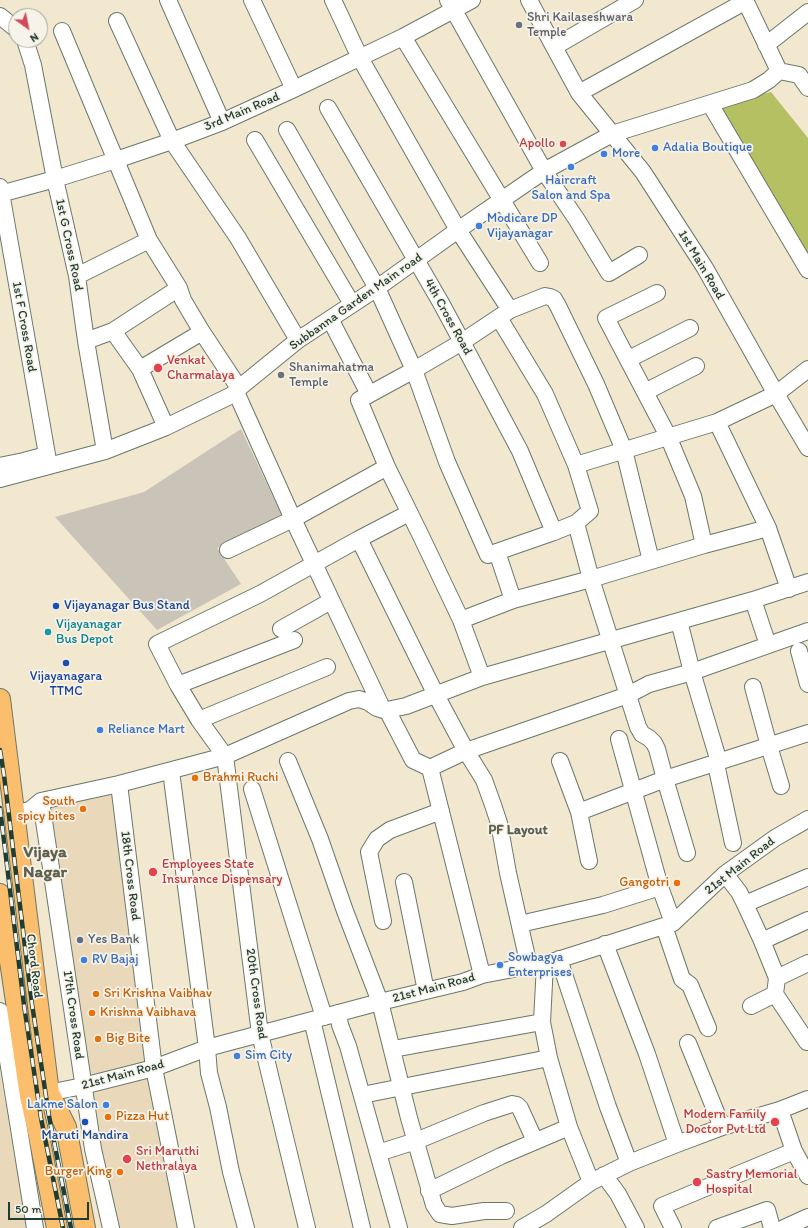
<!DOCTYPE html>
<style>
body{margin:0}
#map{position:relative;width:808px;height:1228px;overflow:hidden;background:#f2e7cf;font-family:Itim,sans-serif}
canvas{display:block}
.north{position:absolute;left:8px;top:8px;width:40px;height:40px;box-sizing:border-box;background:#f7f3e8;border:1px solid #a1aaa0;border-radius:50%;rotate:147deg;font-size:11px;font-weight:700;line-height:16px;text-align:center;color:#1f3d34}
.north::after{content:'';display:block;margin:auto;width:14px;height:18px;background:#d1495b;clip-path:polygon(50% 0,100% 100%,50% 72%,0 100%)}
.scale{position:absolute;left:8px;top:1202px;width:81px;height:18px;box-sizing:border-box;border:2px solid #1f3d34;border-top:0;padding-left:5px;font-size:12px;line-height:14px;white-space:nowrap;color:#1f3d34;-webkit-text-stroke:3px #f7f3e8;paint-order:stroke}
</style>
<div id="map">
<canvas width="808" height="1228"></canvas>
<div class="north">N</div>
<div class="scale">50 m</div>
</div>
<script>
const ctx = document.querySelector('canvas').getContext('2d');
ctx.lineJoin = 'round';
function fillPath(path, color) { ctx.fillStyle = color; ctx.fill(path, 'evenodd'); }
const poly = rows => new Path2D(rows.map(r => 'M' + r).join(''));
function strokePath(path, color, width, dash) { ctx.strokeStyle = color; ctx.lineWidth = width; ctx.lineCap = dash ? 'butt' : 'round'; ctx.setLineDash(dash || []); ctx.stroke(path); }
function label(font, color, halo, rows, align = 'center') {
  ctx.font = font + ' Itim,sans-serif'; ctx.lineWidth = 3.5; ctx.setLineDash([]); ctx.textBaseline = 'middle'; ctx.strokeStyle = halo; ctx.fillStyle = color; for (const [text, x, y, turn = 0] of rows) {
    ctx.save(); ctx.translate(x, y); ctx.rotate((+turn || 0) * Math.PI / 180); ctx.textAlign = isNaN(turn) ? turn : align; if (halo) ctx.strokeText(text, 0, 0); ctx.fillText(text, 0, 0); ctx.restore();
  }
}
fillPath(poly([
 [113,793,151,1066,90,1081,50,807],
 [0,1073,27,1228,0,1228],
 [149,1078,180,1228,118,1228,100,1153,92,1094]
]), '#e9d9ba');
fillPath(poly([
 [241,429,282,516,217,548,241,584,157,630,55,517,144,492]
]), '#c9c3b8');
fillPath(poly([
 [771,92,808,138,808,257,717,106]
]), '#b4c062');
const minor = poly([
 [168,0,222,122],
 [252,0,294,89],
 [333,0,360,58,458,230,510,310],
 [448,0,544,171,577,220,609,273,639,255],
 [529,0,554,47,579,93,643,172,705,268,776,394,808,448],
 [0,16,16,29],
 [117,21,172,141,238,238,298,340],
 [62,31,149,240,179,288,183,300,202,332,239,388],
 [403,37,540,263],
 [25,40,33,65,55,179,77,276,86,341,105,451],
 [766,45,808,12],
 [554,47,635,0],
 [779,71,799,75,808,88],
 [579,93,746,1],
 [710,104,808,270],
 [328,108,441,303,462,342,520,451,554,532],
 [287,130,377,288,414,370,447,462,488,555,554,532,576,523,590,511,576,465,545,394,499,318],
 [255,140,352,304],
 [0,187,49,466],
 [0,194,55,179,116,160,172,141,222,122,294,89,403,37,472,0],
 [77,276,149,240],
 [657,293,606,318,668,436,693,496,704,545],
 [330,319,369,394],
 [113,331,179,288],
 [86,341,113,331,140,369,202,332],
 [629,359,690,328],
 [140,369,166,427],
 [236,392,293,519,383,710],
 [645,392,696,366],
 [717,422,768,528,789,589],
 [576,465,717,422,776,394,808,369],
 [0,466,24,461,46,455],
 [0,479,105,451,166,427,232,395,239,388,298,340,377,288,458,230,544,171,612,134,753,90,769,80,779,71,745,0],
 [576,523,591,579,638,727,642,734,649,738,654,743,657,749,665,779,687,853],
 [359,539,436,695,466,751,484,780,493,805,499,823,508,873,529,966],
 [228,550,293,519,387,467],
 [497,552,513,600],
 [753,600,768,645],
 [461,620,513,600,591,579,704,545,768,528],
 [679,621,692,672,719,762],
 [281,629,331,601],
 [799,651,808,684],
 [482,677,461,620,421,536,387,467,359,400,414,370,462,342,510,310,545,296,550,297,554,299,558,306,596,384,624,450,651,561],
 [178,685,294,640],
 [753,687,769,746,781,786],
 [387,710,413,760,430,768,466,751,628,695,649,684,692,672,808,631],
 [199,720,327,667],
 [619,739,660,887,673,923],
 [288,761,320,839,345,911,380,1002,409,1118,434,1205,440,1214,452,1216,484,1211,506,1211],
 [560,761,579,812,665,779,808,733],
 [716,764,733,843],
 [430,768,482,975],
 [171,771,207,1048,209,1073,218,1107,231,1172,246,1228],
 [119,784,154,1068,186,1228],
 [252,789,324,1017],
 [41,801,93,1149,111,1228],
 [579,812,589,861],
 [15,813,30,810,41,801,119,784,225,756,349,701,359,699,368,702,377,708,383,710,387,710,406,706,482,677,753,600,808,582],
 [725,874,739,892,745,904,808,877],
 [404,882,426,991],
 [745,904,762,941,777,978,775,994,751,1006],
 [383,921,369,852,377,839,390,830,441,811],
 [520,924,603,905,660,887],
 [664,926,682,979,690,985,708,1028],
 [762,941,808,920],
 [605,944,647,1054,677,1144],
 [559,959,608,1107,629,1163],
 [545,964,542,1022,549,1058,569,1127,591,1182],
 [777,978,808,963],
 [775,994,807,1042,808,1041],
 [0,1011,35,1228],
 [338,1013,340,1025,348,1046,399,1228],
 [312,1020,362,1228],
 [688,1043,722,1127],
 [393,1049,542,1022],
 [38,1095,83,1086,154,1068,207,1048,380,1002,463,982,482,975,529,966,545,964,673,923,725,874,775,838,808,819],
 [362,1095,549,1058],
 [780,1110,794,1151,808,1176],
 [378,1153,416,1141,484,1113,512,1104,517,1105,520,1108,535,1141],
 [604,1175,618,1194,636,1228],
 [429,1191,501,1156,569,1127],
 [307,1228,260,1034,225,756,199,720,178,685,157,644,260,594,359,539,409,513],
 [522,1228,546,1214,591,1182,629,1163,677,1144,722,1127,780,1110,808,1099],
 [673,1228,662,1206,794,1151],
 [717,1228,767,1210,772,1228],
 [784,1228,808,1217]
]);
const major = poly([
 [0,699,49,1093,66,1127,85,1228],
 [0,894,30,1096,39,1136,57,1228]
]);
strokePath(minor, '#69786a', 18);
strokePath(major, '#69786a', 22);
strokePath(minor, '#fff', 16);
strokePath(major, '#fabe6d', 20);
const rail = poly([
 [0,750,4,775,32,1004,49,1116,71,1228],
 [0,808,24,1005,41,1118,63,1228]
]);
strokePath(rail, '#1f3d34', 4.5);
strokePath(rail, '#f7f3e8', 3, [9]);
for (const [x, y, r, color] of [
 [519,25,4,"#6b7280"],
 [563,144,4,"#e0444e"],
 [655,148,4,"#3f7fe0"],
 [604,154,4,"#3f7fe0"],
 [571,167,4,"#3f7fe0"],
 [479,226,4,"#3f7fe0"],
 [158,368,5,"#e0444e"],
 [281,375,4,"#6b7280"],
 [56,606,4,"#1a4fb4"],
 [48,632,4,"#0f9aa8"],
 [66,663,4,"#1a4fb4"],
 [100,730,4,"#3f7fe0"],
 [195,778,4,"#e8710a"],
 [83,809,4,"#e8710a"],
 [153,872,5,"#e0444e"],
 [677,883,4,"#e8710a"],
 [80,940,4,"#5c6f8a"],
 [84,960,4,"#3f7fe0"],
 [500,965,4,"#3f7fe0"],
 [96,994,4,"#e8710a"],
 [92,1013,4,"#e8710a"],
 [98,1039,4,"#e8710a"],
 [237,1056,4,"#3f7fe0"],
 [106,1105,4,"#3f7fe0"],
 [108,1117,4,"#e8710a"],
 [85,1122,4,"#1a4fb4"],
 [775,1122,5,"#e0444e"],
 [127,1159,5,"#e0444e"],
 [120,1172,4,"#e8710a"],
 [697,1182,5,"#e0444e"]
]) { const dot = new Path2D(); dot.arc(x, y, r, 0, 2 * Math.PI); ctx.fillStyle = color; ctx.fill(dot); strokePath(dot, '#f7f3e8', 1.5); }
label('13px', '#5b616d', '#f7f3e8', [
 ["Shri Kailaseshwara",527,18],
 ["Temple",527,33],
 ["Shanimahatma",289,368],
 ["Temple",289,383]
], 'left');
label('13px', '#1f3d34', '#f7f3e8', [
 ["3rd Main Road",242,112,-23],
 ["1st G Cross Road",69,245,78],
 ["1st Main Road",701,265,59],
 ["Subbanna Garden Main road",356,302,-35],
 ["4th Cross Road",448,317,61],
 ["1st F Cross Road",24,327,80],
 ["21st Main Road",740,866,-38],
 ["18th Cross Road",130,876,83],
 ["Chord Road",34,966,83],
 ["21st Main Road",434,988,-15],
 ["20th Cross Road",256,994,82],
 ["17th Cross Road",73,1015,82],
 ["21st Main Road",123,1075,-15]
]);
label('13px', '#be3a42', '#f7f3e8', [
 ["Apollo",555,144,"right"],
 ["Venkat",167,361],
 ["Charmalaya",167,376],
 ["Employees State",162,865],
 ["Insurance Dispensary",162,880],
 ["Modern Family",766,1115,"right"],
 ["Doctor Pvt Ltd",766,1130,"right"],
 ["Sri Maruthi",136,1152],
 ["Nethralaya",136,1167],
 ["Sastry Memorial",706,1175],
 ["Hospital",706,1190]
], 'left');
label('13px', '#366cbe', '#f7f3e8', [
 ["Adalia Boutique",663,148],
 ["More",612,154],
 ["Haircraft",571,181,"center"],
 ["Salon and Spa",571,196,"center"],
 ["Modicare DP",487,219],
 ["Vijayanagar",487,234],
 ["Reliance Mart",108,730],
 ["Sowbagya",508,958],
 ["Enterprises",508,973],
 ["RV Bajaj",92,960],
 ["Sim City",245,1056],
 ["Lakme Salon",98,1105,"right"]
], 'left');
label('13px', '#164399', '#f7f3e8', [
 ["Vijayanagar Bus Stand",64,606,"left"],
 ["Vijayanagara",66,677],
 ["TTMC",66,692],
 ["Maruti Mandira",85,1136]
]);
label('13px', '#0d838f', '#f7f3e8', [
 ["Vijayanagar",56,625],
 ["Bus Depot",56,640]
], 'left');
label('13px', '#c56008', '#f7f3e8', [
 ["Brahmi Ruchi",203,778],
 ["South",75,802,"right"],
 ["spicy bites",75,817,"right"],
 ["Gangotri",669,883,"right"],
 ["Sri Krishna Vaibhav",104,994],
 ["Krishna Vaibhava",100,1013],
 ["Big Bite",106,1039],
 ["Pizza Hut",116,1117],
 ["Burger King",112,1172,"right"]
], 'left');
label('13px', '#4e5e75', '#f7f3e8', [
 ["Yes Bank",88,940]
], 'left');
label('bold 14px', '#5f5f4e', '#f7f3e8', [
 ["PF Layout",518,830]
]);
label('bold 17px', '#5f5f4e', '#f7f3e8', [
 ["Vijaya",45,853],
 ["Nagar",45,873]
]);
</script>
